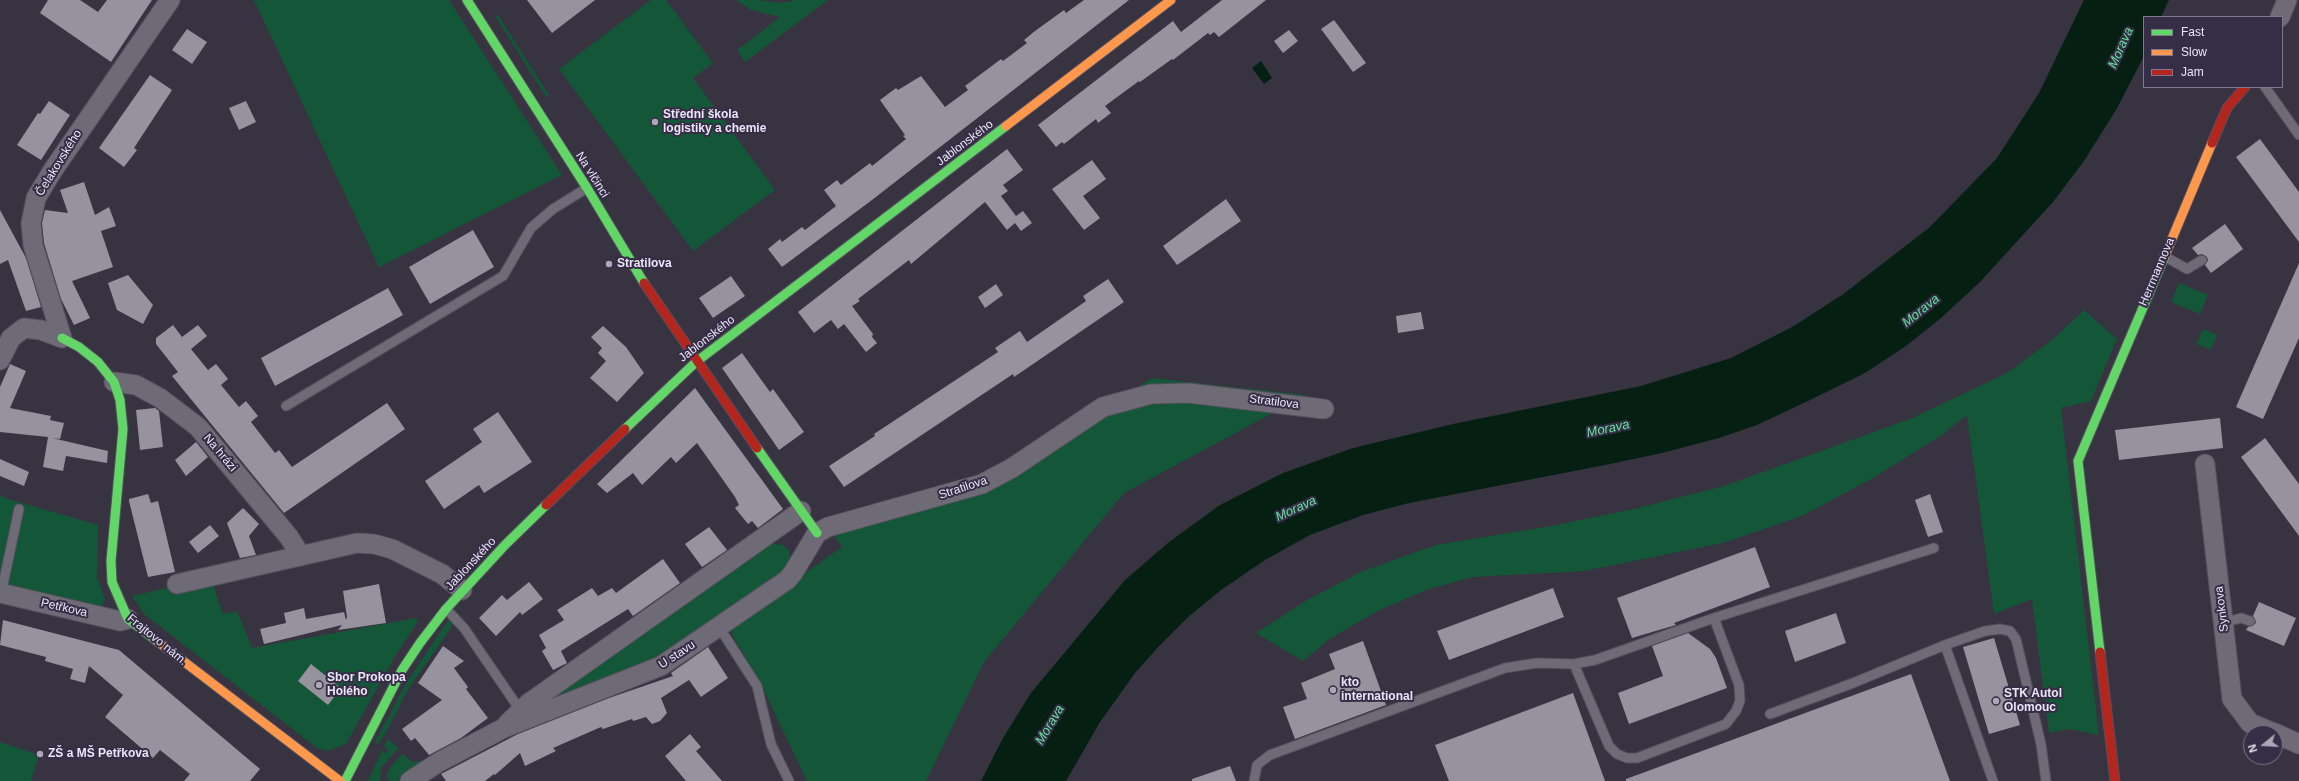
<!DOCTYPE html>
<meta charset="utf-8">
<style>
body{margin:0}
#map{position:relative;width:2299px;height:781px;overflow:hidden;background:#373340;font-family:Helvetica,sans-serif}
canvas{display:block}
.legend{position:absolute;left:2143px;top:16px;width:140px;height:72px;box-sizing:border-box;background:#362d46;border:1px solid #7e778d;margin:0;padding:5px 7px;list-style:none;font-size:12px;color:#ebe6f7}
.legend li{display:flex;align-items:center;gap:8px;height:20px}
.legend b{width:20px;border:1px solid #7e778d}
.north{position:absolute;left:2243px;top:725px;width:40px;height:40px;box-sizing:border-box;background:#362d46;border:1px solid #7e778d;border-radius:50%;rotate:252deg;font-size:11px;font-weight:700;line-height:16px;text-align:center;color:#ebe6f7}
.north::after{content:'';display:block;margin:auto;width:14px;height:18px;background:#aca7b7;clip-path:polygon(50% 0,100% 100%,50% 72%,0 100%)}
</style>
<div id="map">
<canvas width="2299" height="781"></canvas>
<ul class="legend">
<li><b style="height:5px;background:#63d668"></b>Fast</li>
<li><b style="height:5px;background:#ff974d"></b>Slow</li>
<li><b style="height:5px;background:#b3261e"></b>Jam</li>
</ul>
<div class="north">N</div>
</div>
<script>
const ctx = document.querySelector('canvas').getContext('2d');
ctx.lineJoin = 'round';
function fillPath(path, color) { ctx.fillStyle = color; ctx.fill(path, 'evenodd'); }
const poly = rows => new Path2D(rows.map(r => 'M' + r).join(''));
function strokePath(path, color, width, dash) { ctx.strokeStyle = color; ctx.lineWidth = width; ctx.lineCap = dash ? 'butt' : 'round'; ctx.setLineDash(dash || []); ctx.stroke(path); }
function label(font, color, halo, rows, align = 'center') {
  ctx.font = font + ' Helvetica,sans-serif'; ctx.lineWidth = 4; ctx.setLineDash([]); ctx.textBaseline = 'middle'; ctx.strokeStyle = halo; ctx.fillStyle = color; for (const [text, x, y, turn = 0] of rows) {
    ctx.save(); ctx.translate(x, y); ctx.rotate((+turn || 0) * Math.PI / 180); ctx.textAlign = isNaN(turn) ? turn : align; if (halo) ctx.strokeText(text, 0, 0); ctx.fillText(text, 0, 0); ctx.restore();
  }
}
fillPath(poly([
 [254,0,449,0,562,175,379,267],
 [651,0,666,0,713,63,693,78,775,190,693,251,559,69],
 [736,0,760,0,780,3,796,0,828,0,745,62,737,50,780,17,751,10],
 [498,15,549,95,546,97,495,16],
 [2179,283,2208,295,2200,314,2171,302],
 [2084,310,2117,339,2091,401,2061,408,2099,735,2070,729,2049,733,2032,599,1994,614,1967,415,1942,435,1873,478,1802,516,1723,543,1584,571,1473,577,1426,590,1378,611,1331,638,1303,661,1256,633,1307,600,1363,571,1436,545,1551,526,1638,508,1724,486,1910,419,2007,373,2052,340],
 [2203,329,2217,335,2211,350,2196,344],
 [1152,378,1306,395,1124,493,984,662,926,781,807,781,758,678,732,635,731,629,736,622,842,547,834,535,987,481],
 [0,495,8,499,98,525,97,577,105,599,102,607,96,610,0,585],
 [771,543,783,545,789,550,790,561,788,569,656,662,552,704,548,696],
 [212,582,223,614,237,611,252,648,417,618,417,623,394,658,346,744,327,751,317,748,144,614,132,596,176,586],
 [449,619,453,623,451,628,409,688,384,736,378,744,375,742,406,683],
 [388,739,398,748,381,768,380,781,368,781,382,750,387,753,389,751,384,746],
 [0,742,39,755,31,781,0,781],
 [403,753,412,762,426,760,397,781,389,781,387,776,389,769]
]), '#145638');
fillPath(poly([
 [2084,0,2169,0,2161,17,2144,17,2144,56,2116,110,2084,161,2053,202,1980,282,1941,318,1906,346,1865,373,1808,401,1757,425,1719,438,1662,453,1605,465,1409,503,1363,515,1310,535,1265,560,1221,590,1187,618,1160,645,1135,673,1100,722,1066,781,981,781,1003,738,1031,693,1125,580,1169,542,1220,505,1283,473,1353,448,1453,424,1641,386,1731,358,1792,327,1842,295,1930,227,1997,158,2039,93],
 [1261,61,1272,78,1264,84,1252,68]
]), '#052012');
fillPath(poly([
 [48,0,80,0,98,12,107,0,152,0,111,62,40,13],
 [527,0,595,0,552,33],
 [1084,0,1129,0,872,200,782,267,768,249,780,239,782,242,802,227,805,230,836,206,824,190,837,180,841,185,870,163,872,166,906,139,903,136,905,135,880,100,896,88,898,90,921,76,945,107,968,90,965,86,1001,59,1003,61,1027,43,1024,40,1035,31,1064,10,1066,13],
 [1222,0,1266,0,1219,37,1214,32,1210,35,1208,33,1173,60,1172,59,1140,82,1139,81,1105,106,1111,113,1098,123,1096,119,1064,144,1062,142,1056,147,1038,125,1173,21,1181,32],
 [1334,20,1366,63,1353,72,1321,29],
 [187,29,207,42,192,64,172,50],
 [1289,30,1298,41,1283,53,1274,41],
 [150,75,172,90,134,148,137,150,124,167,99,148],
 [49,101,70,115,41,160,17,145,38,113,40,114],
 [246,101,256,122,239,130,229,108],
 [2260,139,2299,192,2299,242,2236,157],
 [1007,149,1023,170,1003,185,1008,191,1001,196,1016,216,1023,211,1032,223,1021,231,1015,223,1007,230,985,202,911,264,909,260,858,299,860,301,852,306,873,334,872,337,877,343,866,352,844,324,838,329,831,320,814,333,798,312],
 [1092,160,1106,179,1083,196,1100,218,1084,230,1052,189],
 [84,182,95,215,109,207,116,226,101,231,113,267,72,281,90,318,74,325,61,299,44,243,42,223,45,210,68,213,60,190],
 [1226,199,1241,221,1177,265,1163,246],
 [0,210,26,258,41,307,26,311,8,260,0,264],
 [2225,224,2243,249,2211,273,2205,265,2208,260,2207,257,2202,254,2198,255,2192,248],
 [473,230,494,267,430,304,409,267],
 [2299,263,2299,338,2263,419,2236,407],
 [128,275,153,305,143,324,117,310,108,283],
 [731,276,745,296,713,318,699,298],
 [1108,279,1124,302,1014,377,1013,374,844,487,829,466,875,436,874,434,998,352,995,348,1020,331,1027,342,1086,301,1083,296],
 [996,284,1003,295,985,308,978,297],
 [388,288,403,315,275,386,261,358],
 [1421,312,1424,329,1398,333,1396,316],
 [173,325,182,337,198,325,207,336,191,349,208,370,216,364,228,379,221,385,239,407,246,401,258,416,251,422,275,453,279,450,292,467,387,403,405,429,284,513,172,376,178,372,156,344,156,338],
 [603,326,626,347,644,373,617,402,590,378,606,361,598,353,602,348,591,337],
 [742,353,770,392,773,389,804,432,779,450,722,368],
 [10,364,26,371,10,408,51,416,50,420,64,423,60,439,52,438,108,451,107,463,66,456,63,471,43,467,48,437,0,432,0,387],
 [695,388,783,509,758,528,752,521,748,524,735,508,739,505,735,497,697,443,676,463,671,457,642,485,633,473,607,493,597,484],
 [155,408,159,411,163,447,140,450,136,410],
 [498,412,532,462,484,493,479,485,444,509,425,481,482,442,473,429],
 [2220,418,2223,448,2119,460,2115,430],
 [2265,438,2299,484,2299,536,2241,457],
 [196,442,208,457,186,476,175,460],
 [0,459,29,472,24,486,0,476],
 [148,494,151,503,158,501,175,572,148,577,129,501,129,499],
 [1930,494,1943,532,1928,537,1915,500],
 [243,508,259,524,249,536,256,555,240,558,227,523],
 [210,525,219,536,198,553,189,542],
 [709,527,727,550,702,567,685,544],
 [1755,547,1770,587,1674,623,1676,625,1632,638,1617,598],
 [663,559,680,583,633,616,628,609,561,651,567,663,553,670,542,651,546,648,539,635,564,620,557,610,592,588,598,596,612,588,616,593],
 [529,582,543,599,522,615,520,612,496,636,479,618,502,595,507,600],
 [379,584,386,623,338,630,342,625,264,644,260,629,286,623,284,613,304,608,306,619,344,612,346,620,347,617,343,591],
 [1553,588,1564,617,1449,660,1437,631],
 [2259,602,2296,618,2284,646,2246,630,2248,627,2256,623,2253,616],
 [1836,613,1846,643,1795,662,1785,631],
 [3,620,119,650,260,769,250,781,184,781,190,774,160,750,153,758,105,717,123,695,89,666,85,683,70,679,73,669,45,661,46,657,0,645],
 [1688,633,1710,649,1716,658,1727,688,1629,724,1618,693,1663,676,1652,646],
 [1994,638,2020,725,1989,734,1963,647],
 [1363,641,1386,705,1295,739,1283,707,1307,699,1301,683,1335,669,1329,654],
 [443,646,464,661,454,668,468,687,466,689,488,718,461,738,429,755,415,738,411,741,402,729,442,700,418,683],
 [708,647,728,678,701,697,689,680,661,698,667,713,660,721,652,724,646,717,633,721,632,719,603,729,601,727,553,748,556,751,525,766,520,753,495,775,494,774,485,781,446,781,441,774,518,734,609,698,673,676,671,673],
 [311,664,341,688,328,705,298,681],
 [1911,674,1950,781,1626,781,1626,779],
 [1573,693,1605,781,1449,781,1435,745],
 [690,734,701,747,696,751,722,781,686,781,665,756],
 [1230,766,1236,781,1192,781,1192,779]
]), '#96929e');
const lane = poly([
 [2265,87,2299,135],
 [2164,256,2187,269,2202,260],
 [286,406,503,276,531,228,553,209,587,188],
 [1,594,19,509],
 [446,609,464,628,520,710],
 [1714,618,1934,548],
 [2223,623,2241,618,2250,621],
 [719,627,757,686,771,744,789,781],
 [1770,714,1853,683,1945,645],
 [1254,781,1257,765,1270,755,1505,668,1537,663,1574,664,1595,660,1714,618,1739,685,1740,701,1736,711,1726,724,1637,758,1627,758,1617,754,1609,746,1574,664],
 [1993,781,1945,645,1985,631,2000,629,2010,631,2016,639,2041,744,2046,781]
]);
const street = poly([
 [2280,17,2287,0],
 [0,360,11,338,24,328,41,330,62,338,33,245,31,223,36,198,53,170,170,0],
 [114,382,136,385,160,398,198,427,289,537,301,556],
 [2205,464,2232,699,2250,723,2274,733],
 [177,584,357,543,374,544,392,549,442,574,462,590],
 [0,593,120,621,128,619],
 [508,723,529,703,801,511],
 [2275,733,2299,744],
 [410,781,439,762,504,728,661,666,787,580,793,573,817,533,828,527,982,484,1012,468,1103,407,1151,394,1188,393,1324,409]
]);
const fast = poly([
 [467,0,587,188,644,283],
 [62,338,79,347,98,362,114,382,120,400,123,429,111,561,112,582,128,619,157,641],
 [625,429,696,362,1006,126],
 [757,448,817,533],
 [2100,652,2078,461,2164,258],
 [345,781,402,670,420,643,446,609,505,545,546,505]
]);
const slow = poly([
 [1006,126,1171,0],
 [2164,258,2212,143],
 [157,641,340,781]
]);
const jam = poly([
 [2212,143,2227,108,2245,87],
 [644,283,757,448],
 [546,505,625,429],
 [2100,652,2115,781]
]);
strokePath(lane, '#54505d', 11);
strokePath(street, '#54505d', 21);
strokePath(fast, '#54505d', 11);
strokePath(slow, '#54505d', 11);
strokePath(jam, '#54505d', 11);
strokePath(lane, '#6e6a76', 9);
strokePath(street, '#6e6a76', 19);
strokePath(fast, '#63d668', 9);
strokePath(slow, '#ff974d', 9);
strokePath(jam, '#b3261e', 9);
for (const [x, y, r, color] of [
 [655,122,4,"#aca7b7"],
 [609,264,4,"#aca7b7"],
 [319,685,4,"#aca7b7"],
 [1333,690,4,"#aca7b7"],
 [1996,701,4,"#aca7b7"],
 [40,754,4,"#aca7b7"]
]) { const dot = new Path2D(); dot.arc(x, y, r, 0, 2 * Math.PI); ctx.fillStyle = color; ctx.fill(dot); strokePath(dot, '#362d46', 1.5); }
label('bold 12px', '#ebe6f7', '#362d46', [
 ["Střední škola",663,115],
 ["logistiky a chemie",663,129],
 ["Stratilova",617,264],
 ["Sbor Prokopa",327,678],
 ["Holého",327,692],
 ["kto",1341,683],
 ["international",1341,697],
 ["STK Autol",2004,694],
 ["Olomouc",2004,708],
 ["ZŠ a MŠ Petřkova",48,754]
], 'left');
label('12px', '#ebe6f7', '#362d46', [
 ["Jablonského",965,143,-37],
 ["Čelakovského",59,163,-58],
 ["Na vlčinci",592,175,58],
 ["Herrmannova",2157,272,-67],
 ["Jablonského",707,339,-38],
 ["Stratilova",1274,402,7],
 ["Na hrázi",220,453,50],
 ["Stratilova",963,488,-18],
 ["Jablonského",471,564,-47],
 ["Petřkova",64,608,13],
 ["Synkova",2222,609,-97],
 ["Frajtovo nám.",157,640,39],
 ["U stavu",677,655,-33]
]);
label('italic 13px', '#61e49c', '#362d46', [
 ["Morava",2121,48,-66],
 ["Morava",1921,311,-39],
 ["Morava",1608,429,-12],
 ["Morava",1296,509,-25],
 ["Morava",1050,725,-59]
]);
</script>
